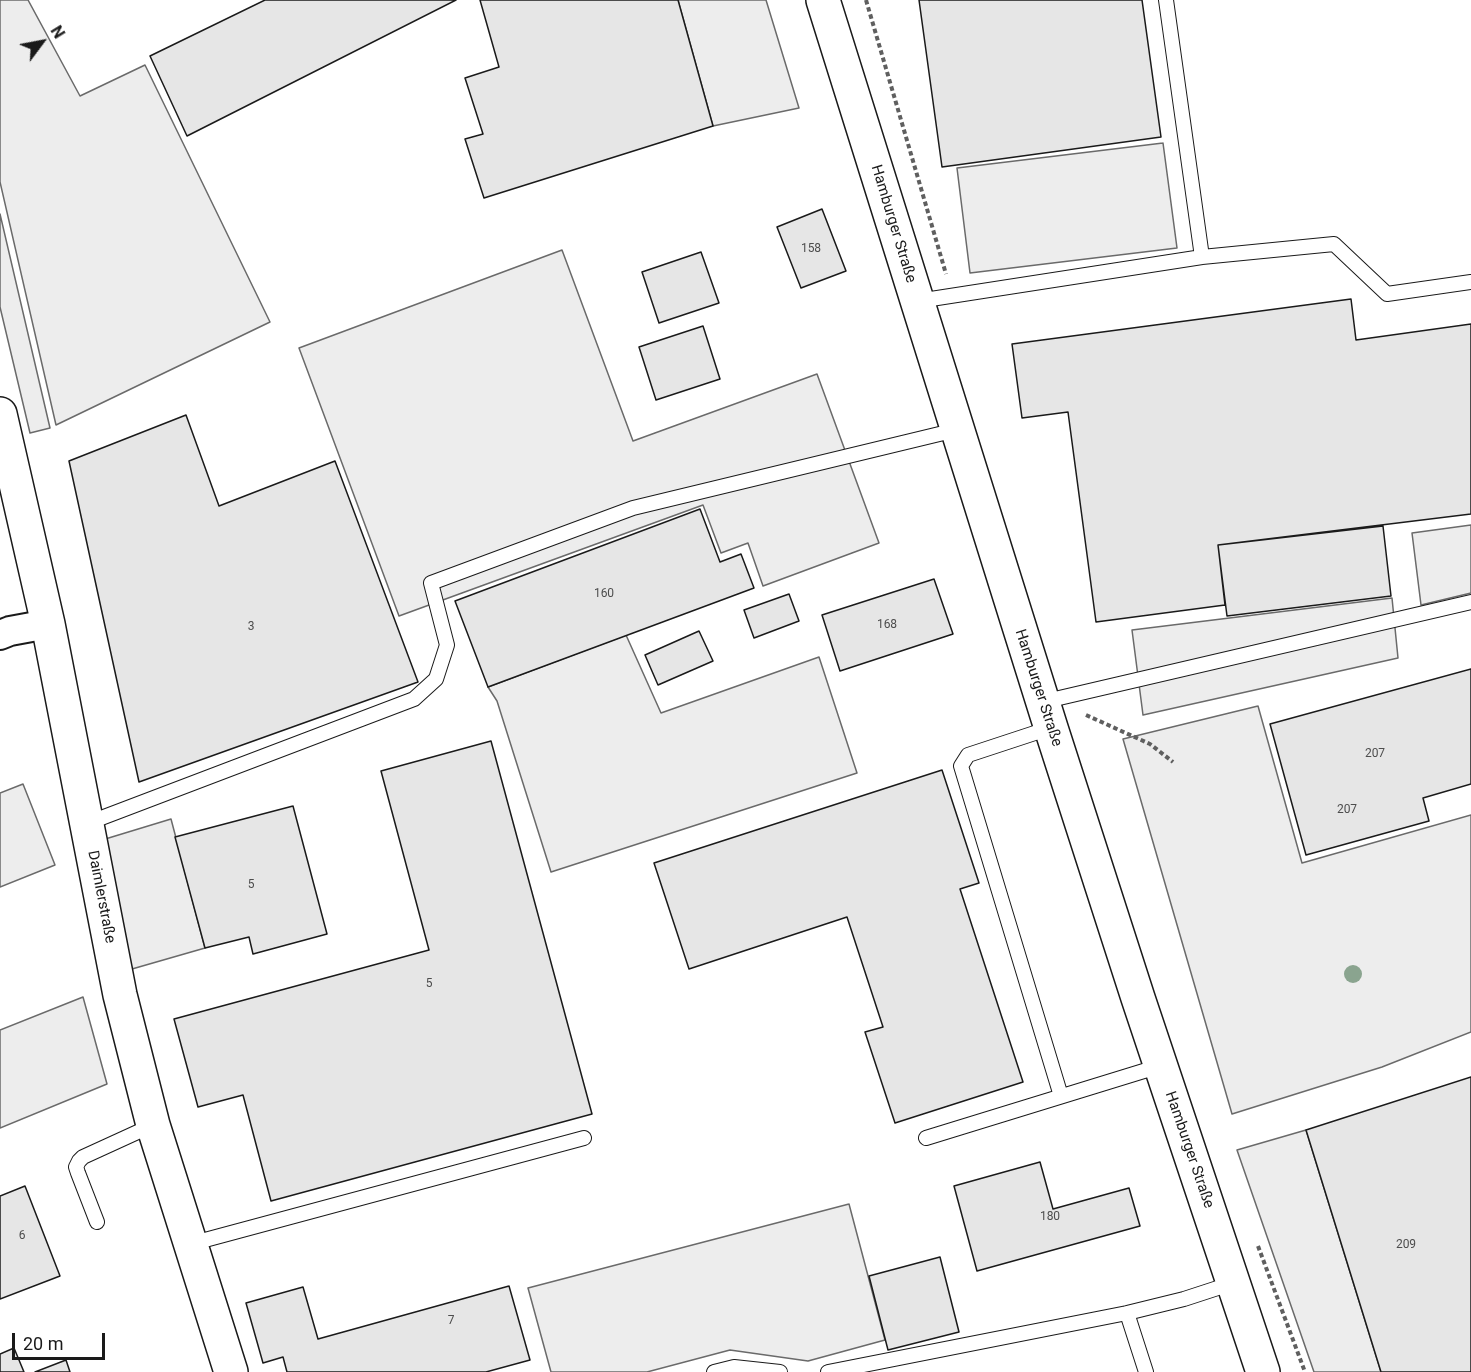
<!DOCTYPE html>
<meta charset="utf-8">
<style>
body{margin:0}
#map{position:relative;width:1471px;height:1372px;overflow:hidden;background:#fff;font-family:Roboto,sans-serif}
canvas{display:block}
.north{position:absolute;left:12px;top:12px;width:60px;height:60px;-webkit-text-stroke:4px #fff;paint-order:stroke;rotate:58deg;font-size:16px;font-weight:700;line-height:24px;text-align:center;color:#1a1a1a}
.north::after{content:'';display:block;margin:auto;width:21px;height:27px;background:#1a1a1a;clip-path:polygon(50% 0,100% 100%,50% 72%,0 100%)}
.scale{position:absolute;left:12px;top:1333px;width:93px;height:27px;box-sizing:border-box;border:3px solid #1a1a1a;border-top:0;padding-left:8px;font-size:18px;line-height:21px;white-space:nowrap;color:#1a1a1a;-webkit-text-stroke:4px #fff;paint-order:stroke}
</style>
<div id="map">
<canvas width="1471" height="1372"></canvas>
<div class="north">N</div>
<div class="scale">20 m</div>
</div>
<script>
const ctx = document.querySelector('canvas').getContext('2d');
ctx.lineJoin = 'round';
function fillPath(path, color) { ctx.fillStyle = color; ctx.fill(path, 'evenodd'); }
const poly = rows => new Path2D(rows.map(r => 'M' + r).join(''));
function strokePath(path, color, width, dash) { ctx.strokeStyle = color; ctx.lineWidth = width; ctx.lineCap = dash ? 'butt' : 'round'; ctx.setLineDash(dash || []); ctx.stroke(path); }
function label(font, color, halo, rows, align = 'center') {
  ctx.font = font + ' Roboto,sans-serif'; ctx.lineWidth = 4.5; ctx.setLineDash([]); ctx.textBaseline = 'middle'; ctx.strokeStyle = halo; ctx.fillStyle = color; for (const [text, x, y, turn = 0] of rows) {
    ctx.save(); ctx.translate(x, y); ctx.rotate((+turn || 0) * Math.PI / 180); ctx.textAlign = isNaN(turn) ? turn : align; if (halo) ctx.strokeText(text, 0, 0); ctx.fillText(text, 0, 0); ctx.restore();
  }
}
const built = poly([
 [0,0,28,0,80,96,145,65,270,322,56,425,0,182,0,0],
 [678,0,766,0,799,108,713,126,678,0],
 [1163,143,1177,248,970,273,957,168,1163,143],
 [0,214,50,428,30,433,0,307,0,214],
 [562,250,633,441,817,374,879,543,763,586,748,543,721,553,703,505,399,616,299,348,562,250],
 [1471,525,1471,593,1421,605,1412,533,1471,525],
 [1392,598,1398,658,1143,715,1132,630,1392,598],
 [626,635,661,713,819,657,857,773,551,872,497,701,488,687,626,635],
 [1258,706,1302,863,1471,815,1471,1032,1382,1067,1232,1114,1123,739,1258,706],
 [23,784,55,865,0,887,0,793,23,784],
 [171,819,205,948,132,969,102,840,171,819],
 [83,997,107,1084,0,1128,0,1030,83,997],
 [1306,1130,1381,1372,1314,1372,1237,1150,1306,1130],
 [849,1204,885,1340,808,1361,730,1350,647,1372,551,1372,528,1288,849,1204]
]);
fillPath(built, '#ededed');
strokePath(built, '#6a6a6a', 1.5);
const building = poly([
 [265,0,456,0,187,136,150,56,265,0],
 [480,0,678,0,713,126,484,198,465,139,483,134,465,78,499,67,480,0],
 [919,0,1142,0,1161,137,942,167,919,0],
 [822,209,846,271,801,288,777,227,822,209],
 [701,252,719,303,659,323,642,272,701,252],
 [1351,299,1356,340,1471,324,1471,514,1218,545,1225,605,1096,622,1068,412,1022,418,1012,344,1351,299],
 [703,326,720,379,656,400,639,347,703,326],
 [186,415,219,506,335,461,418,682,139,782,69,461,186,415],
 [700,509,720,562,741,554,754,588,488,687,455,601,700,509],
 [1383,526,1391,596,1227,616,1218,545,1383,526],
 [934,579,953,634,840,671,822,615,934,579],
 [789,594,799,621,754,638,744,610,789,594],
 [699,631,713,661,658,685,645,655,699,631],
 [1471,669,1471,784,1423,798,1429,821,1306,855,1270,724,1471,669],
 [491,741,592,1114,271,1201,243,1095,198,1107,174,1019,429,950,381,771,491,741],
 [942,770,979,883,960,889,1023,1082,895,1123,865,1032,883,1027,847,917,689,969,654,863,942,770],
 [293,806,327,934,253,954,249,937,205,948,175,837,293,806],
 [1471,1077,1471,1372,1381,1372,1306,1130,1471,1077],
 [1040,1162,1053,1209,1129,1188,1140,1226,977,1271,954,1186,1040,1162],
 [25,1186,60,1276,0,1299,0,1196,25,1186],
 [940,1257,959,1332,888,1350,869,1276,940,1257],
 [509,1286,530,1360,486,1372,287,1372,283,1357,263,1363,246,1303,303,1287,318,1339,509,1286],
 [14,1348,24,1372,0,1372,0,1354,14,1348],
 [66,1360,70,1372,35,1372,66,1360]
]);
fillPath(building, '#e6e6e6');
strokePath(building, '#1a1a1a', 1.5);
const service = poly([
 [1166,0,1202,257],
 [918,301,1202,257,1334,244,1387,294,1471,282],
 [1042,702,1471,602],
 [1050,728,968,755,961,766,1061,1096],
 [88,823,414,699,436,679,447,645,431,583,633,508,956,430],
 [926,1138,1160,1066],
 [97,1222,78,1173,76,1167,79,1161,83,1157,153,1125],
 [190,1244,584,1138],
 [1127,1313,1146,1372],
 [714,1372,734,1367,780,1372],
 [828,1372,1127,1313,1184,1299,1233,1283]
]);
const minor = poly([
 [0,635,10,631,48,624]
]);
const tertiary = poly([
 [0,414,48,624,120,995,153,1125,231,1372]
]);
const primary = poly([
 [823,0,1051,728,1138,998,1263,1372]
]);
strokePath(service, '#1a1a1a', 16);
strokePath(minor, '#1a1a1a', 32);
strokePath(tertiary, '#1a1a1a', 36);
strokePath(primary, '#1a1a1a', 36);
strokePath(poly([
 [866,0,946,274],
 [1086,715,1150,744,1173,762],
 [1258,1246,1305,1372]
]), '#5f5f5f', 4, [4.5, 3]);
strokePath(service, '#fff', 14);
strokePath(minor, '#fff', 28);
strokePath(tertiary, '#fff', 33);
strokePath(primary, '#fff', 33);
ctx.fillStyle = '#8aa48f';
for (const [x, y] of [
 [1353,974]
]) { ctx.beginPath(); ctx.arc(x, y, 9, 0, 2 * Math.PI); ctx.fill(); }
label('12px', '#4d4d4d', null, [
 ["158",811,249],
 ["160",604,594],
 ["168",887,625],
 ["3",251,627],
 ["207",1375,754],
 ["207",1347,810],
 ["5",251,885],
 ["5",429,984],
 ["180",1050,1217],
 ["6",22,1236],
 ["209",1406,1245],
 ["7",451,1321]
]);
label('15px', '#1a1a1a', '#fff', [
 ["Hamburger Straße",893,224,73],
 ["Hamburger Straße",1038,688,72],
 ["Daimlerstraße",101,897,79],
 ["Hamburger Straße",1189,1150,71]
]);
</script>
